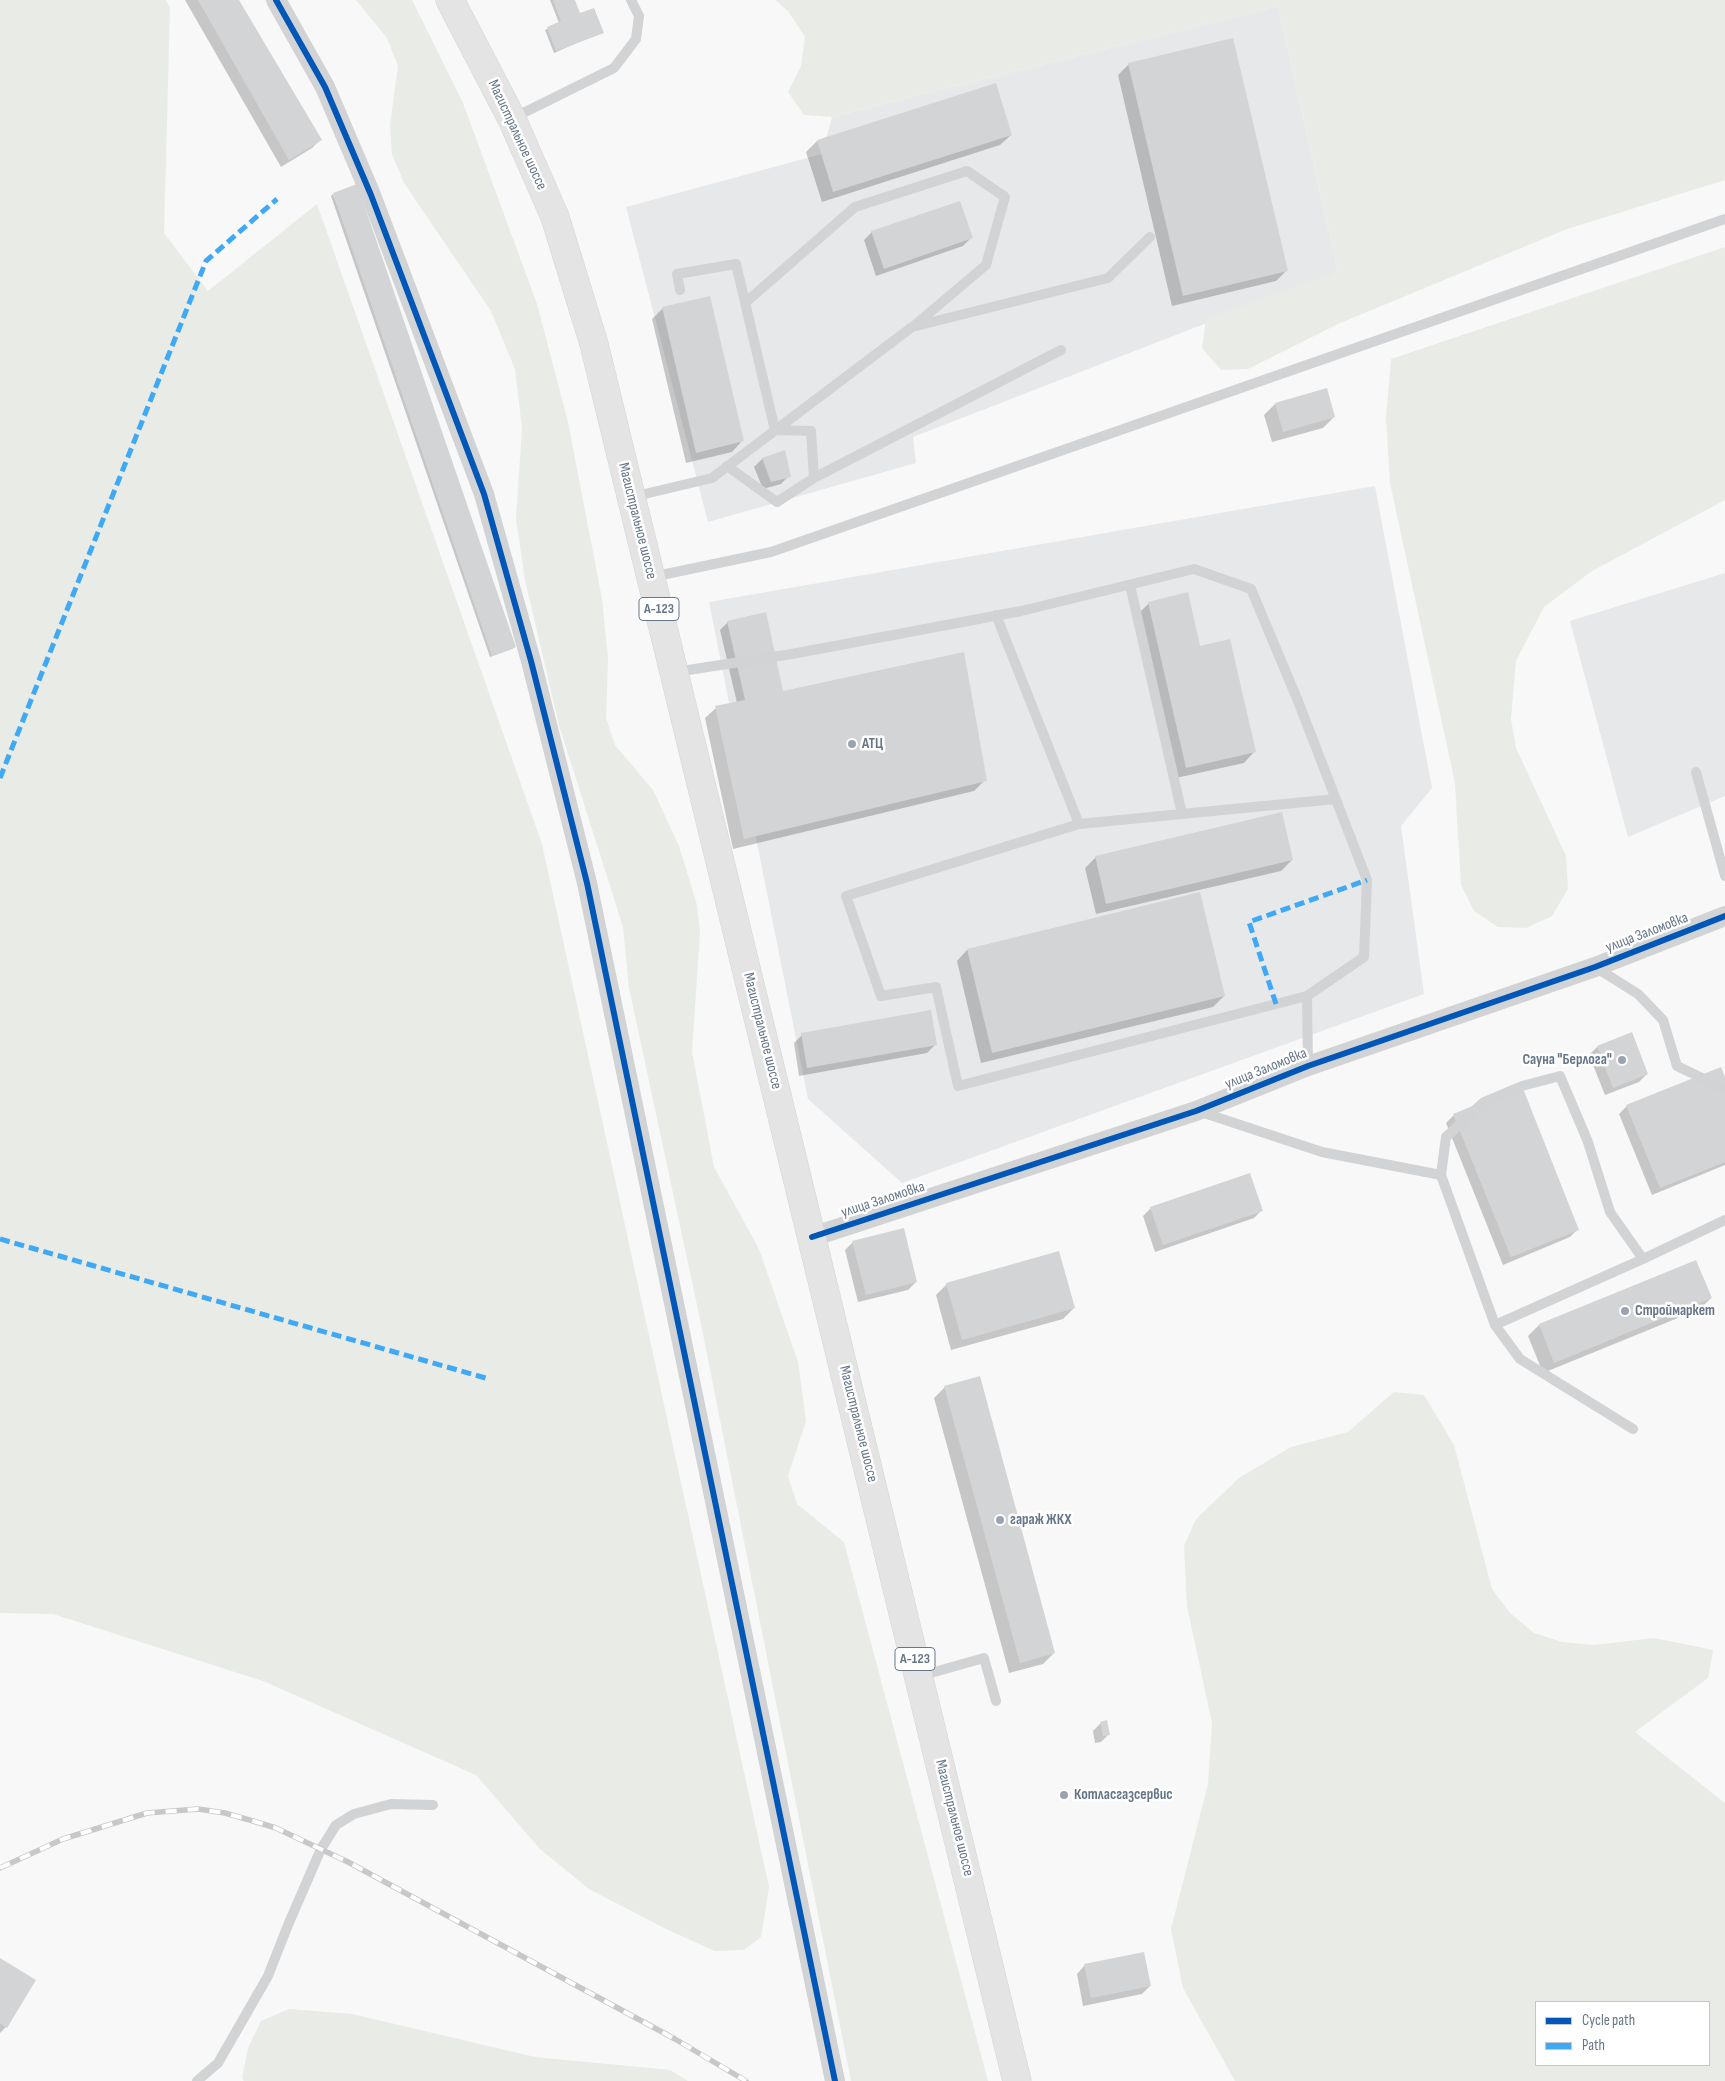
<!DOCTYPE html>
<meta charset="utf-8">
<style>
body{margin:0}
#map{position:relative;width:1725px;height:2081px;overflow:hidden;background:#f8f8f8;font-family:"Sofia Sans Condensed",sans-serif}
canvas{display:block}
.legend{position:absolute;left:1535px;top:2001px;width:175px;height:65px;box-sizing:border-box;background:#fff;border:1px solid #c2c8d0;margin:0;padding:6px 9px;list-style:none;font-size:15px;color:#667689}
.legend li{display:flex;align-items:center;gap:10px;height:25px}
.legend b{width:25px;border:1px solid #c2c8d0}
</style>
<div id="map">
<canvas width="1725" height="2081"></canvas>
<ul class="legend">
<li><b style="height:6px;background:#0057b8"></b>Cycle path</li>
<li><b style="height:6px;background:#3fa9f5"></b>Path</li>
</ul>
</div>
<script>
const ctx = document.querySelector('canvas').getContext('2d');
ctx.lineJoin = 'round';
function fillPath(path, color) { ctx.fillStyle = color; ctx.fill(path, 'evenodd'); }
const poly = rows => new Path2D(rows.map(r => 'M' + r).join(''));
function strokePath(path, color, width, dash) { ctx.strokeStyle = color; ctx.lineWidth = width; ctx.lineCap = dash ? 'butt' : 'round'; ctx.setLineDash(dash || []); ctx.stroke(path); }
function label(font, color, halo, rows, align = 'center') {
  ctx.font = font + ' "Sofia Sans Condensed",sans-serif'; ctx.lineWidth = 5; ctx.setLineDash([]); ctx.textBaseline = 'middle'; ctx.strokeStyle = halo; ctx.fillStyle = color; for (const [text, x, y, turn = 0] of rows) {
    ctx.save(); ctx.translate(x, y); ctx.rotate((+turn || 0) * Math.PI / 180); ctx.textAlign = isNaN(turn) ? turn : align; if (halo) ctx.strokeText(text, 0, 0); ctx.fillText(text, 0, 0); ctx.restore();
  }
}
fillPath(poly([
 [1278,6,1338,272,913,437,916,463,708,522,626,207,822,154,832,117],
 [1375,486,1432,788,1401,826,1424,994,902,1183,808,1099,709,602],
 [1725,573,1725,796,1628,837,1570,621]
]), '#e7e8e9');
fillPath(poly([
 [0,0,166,0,170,8,164,233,208,291,317,204,542,844,769,1887,761,1937,744,1950,715,1951,668,1930,589,1889,540,1849,476,1775,263,1681,53,1614,0,1613],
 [356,0,412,0,463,103,537,304,568,422,602,599,608,659,606,718,615,745,653,790,679,846,697,905,700,933,692,1052,714,1167,759,1249,798,1362,806,1421,788,1476,797,1504,844,1542,988,2081,851,2081,701,1324,629,988,623,927,559,725,525,580,516,519,522,428,515,369,491,311,404,183,392,154,390,125,398,66,387,38],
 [775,0,1725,0,1725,180,1567,229,1338,324,1248,369,1221,370,1202,348,1206,318,1338,272,1278,6,832,117,804,115,788,92,801,66,805,37,788,11],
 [1725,247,1725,500,1592,571,1544,607,1516,661,1511,719,1516,748,1566,856,1568,889,1552,916,1526,928,1498,927,1474,911,1461,885,1455,783,1390,483,1386,418,1391,359],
 [1394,1392,1424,1395,1454,1445,1492,1589,1510,1613,1534,1633,1562,1642,1594,1645,1654,1638,1713,1650,1708,1678,1635,1732,1725,1803,1725,2081,1235,2081,1183,1988,1171,1929,1208,1784,1212,1723,1187,1606,1184,1546,1196,1519,1239,1478,1291,1447,1348,1432],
 [1536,2002,1709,2002,1709,2065,1536,2065],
 [289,2009,352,2014,535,2057,670,2070,688,2081,244,2081,242,2078,248,2048,261,2021]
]), '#e8ebe6');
fillPath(poly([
 [185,0,238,0,320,140,312,148,281,167],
 [550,0,574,0,579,15,602,32,554,53,545,30,559,23],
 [1129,64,1287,270,1276,281,1172,306,1118,75],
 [1011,135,1000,145,822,202,806,152,817,141],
 [333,194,515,647,512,649,490,657,331,196],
 [872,232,971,238,963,246,876,276,864,240],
 [663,308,742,441,732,452,686,463,652,319],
 [1275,404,1334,417,1323,428,1272,442,1264,415],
 [784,452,789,476,781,484,763,489,754,467,762,459],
 [1149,603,1199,647,1254,752,1244,763,1176,778,1138,614],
 [728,622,782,693,985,780,974,791,733,849,705,718,716,708,737,703,720,630],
 [1096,857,1292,860,1281,871,1096,914,1085,868],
 [967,950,1224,996,1213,1007,981,1063,957,961],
 [802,1035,935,1045,927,1053,799,1076,794,1043],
 [1597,1047,1647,1074,1639,1082,1605,1095,1589,1055],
 [1725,1080,1725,1165,1652,1195,1619,1114,1627,1106],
 [1454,1115,1578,1229,1570,1237,1503,1265,1446,1123],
 [1151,1208,1262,1210,1254,1218,1155,1252,1143,1216],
 [853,1242,916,1282,908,1290,858,1302,845,1250],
 [1696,1261,1711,1298,1700,1309,1543,1373,1528,1336,1539,1325],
 [947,1284,1074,1308,1063,1319,951,1350,936,1295],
 [945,1387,1054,1653,1043,1664,1009,1673,934,1398],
 [1101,1723,1109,1734,1101,1742,1095,1743,1093,1731],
 [0,1959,6,2027,0,2033],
 [1085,1965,1150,1986,1142,1994,1083,2006,1077,1974]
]), '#0003');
fillPath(poly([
 [198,0,239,0,322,140,289,160],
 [553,0,575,0,580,13,594,8,604,33,556,51,547,27,561,21],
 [1233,38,1288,271,1183,296,1128,63],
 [996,83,1012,135,833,192,817,140],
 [357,184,516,647,492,656,333,193],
 [960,201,973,238,884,269,871,231],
 [710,296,744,441,696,453,662,307],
 [1327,388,1335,417,1283,432,1275,403],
 [785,450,791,477,771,482,762,458],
 [1188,592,1200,646,1230,639,1256,752,1186,768,1148,602],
 [766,612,783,691,964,652,987,781,744,839,715,706,745,700,727,621],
 [1282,812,1293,860,1106,904,1095,856],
 [1200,892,1225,996,992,1053,967,949],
 [931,1010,937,1045,807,1068,801,1033],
 [1632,1032,1648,1074,1613,1088,1597,1046],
 [1721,1067,1725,1077,1725,1162,1660,1188,1626,1105],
 [1522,1086,1579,1230,1511,1257,1453,1114],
 [1250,1173,1263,1211,1163,1245,1150,1207],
 [904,1228,917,1282,866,1295,852,1241],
 [1059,1251,1075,1308,962,1340,946,1283],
 [1696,1260,1712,1298,1554,1363,1539,1324],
 [980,1376,1055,1653,1020,1663,944,1386],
 [1107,1720,1110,1735,1103,1736,1100,1722],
 [1144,1952,1151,1986,1091,1998,1084,1964],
 [0,1958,36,1980,7,2028,0,2023]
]), '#d3d4d5');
const primary = poly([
 [450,0,512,119,555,217,594,344,1017,2081]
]);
strokePath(primary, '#d4d5d7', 29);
strokePath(poly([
 [513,118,614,68,636,39,639,16,631,0],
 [680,290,677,274,736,264,775,430,811,431,814,478,777,502,727,466],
 [745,303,855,207,967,171,1005,197,986,265,915,325],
 [814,478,1061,350],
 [632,497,712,478,912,327,1108,278,1150,237],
 [652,577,771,552,1725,219],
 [1130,585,1182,814],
 [996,615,1079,824,846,896,881,996,936,987,958,1086,1307,996],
 [675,672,792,654,1021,611,1194,569,1251,589,1298,701,1367,880,1364,957,1307,996,1308,1066],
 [1696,772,1725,876],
 [1079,824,1336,799],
 [1595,967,1638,994,1663,1020,1677,1066,1725,1089],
 [1198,1111,1322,1152,1441,1175,1495,1325,1520,1359,1633,1429],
 [1441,1175,1446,1137,1484,1102,1522,1086,1560,1076,1588,1142,1610,1212,1643,1259,1725,1220],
 [1495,1325,1643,1259],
 [920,1676,984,1658,996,1701],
 [197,2081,218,2063,268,1976,288,1925,321,1849,336,1825,354,1814,391,1804,433,1805]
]), '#d2d3d4', 10);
strokePath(poly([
 [276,0,325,87,371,195,484,494,531,661,587,883,835,2081],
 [812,1237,1196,1111,1308,1066,1595,967,1725,916]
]), '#d2d3d4', 20);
strokePath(primary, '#e4e4e5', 28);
const rail = poly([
 [0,1868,63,1839,147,1813,198,1809,225,1813,253,1821,276,1828,348,1862,675,2039,746,2081]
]);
strokePath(rail, '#c8c8ca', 5.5);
strokePath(rail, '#fff', 4, [11]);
strokePath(poly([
 [0,778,206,261,277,199],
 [1276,1004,1249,922,1367,880],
 [0,1239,489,1379]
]), '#3fa9f5', 5, [10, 5]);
strokePath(poly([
 [276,0,325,87,371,195,484,494,531,661,587,883,835,2081],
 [812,1237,1196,1111,1308,1066,1595,967,1725,916]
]), '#0057b8', 6);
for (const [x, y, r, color] of [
 [852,744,5,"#99a4b0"],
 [1622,1060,5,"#99a4b0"],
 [1625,1311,5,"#99a4b0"],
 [1000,1520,5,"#99a4b0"],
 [1064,1795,5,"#99a4b0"]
]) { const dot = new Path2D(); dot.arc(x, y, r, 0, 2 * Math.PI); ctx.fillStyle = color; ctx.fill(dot); strokePath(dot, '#fff', 2); }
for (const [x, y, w] of [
 [659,609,40],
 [915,1659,40]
]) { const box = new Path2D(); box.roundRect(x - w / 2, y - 11.5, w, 23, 4); ctx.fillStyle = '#fff'; ctx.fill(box); strokePath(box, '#667689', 1); }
label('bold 14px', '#667689', null, [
 ["А-123",659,609],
 ["А-123",915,1659]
]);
label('15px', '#667689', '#fff', [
 ["Магистральное шоссе",517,135,65],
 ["Магистральное шоссе",637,521,76],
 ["улица Заломовка",1647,933,-21],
 ["Магистральное шоссе",762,1031,76],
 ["улица Заломовка",1266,1069,-22],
 ["улица Заломовка",883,1200,-18],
 ["Магистральное шоссе",858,1424,76],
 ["Магистральное шоссе",954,1818,76]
]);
label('bold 15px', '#667689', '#fff', [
 ["АТЦ",862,744],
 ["Сауна \"Берлога\"",1612,1060,"right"],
 ["Строймаркет",1635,1311],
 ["гараж ЖКХ",1010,1520],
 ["Котласгазсервис",1074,1795]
], 'left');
</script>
